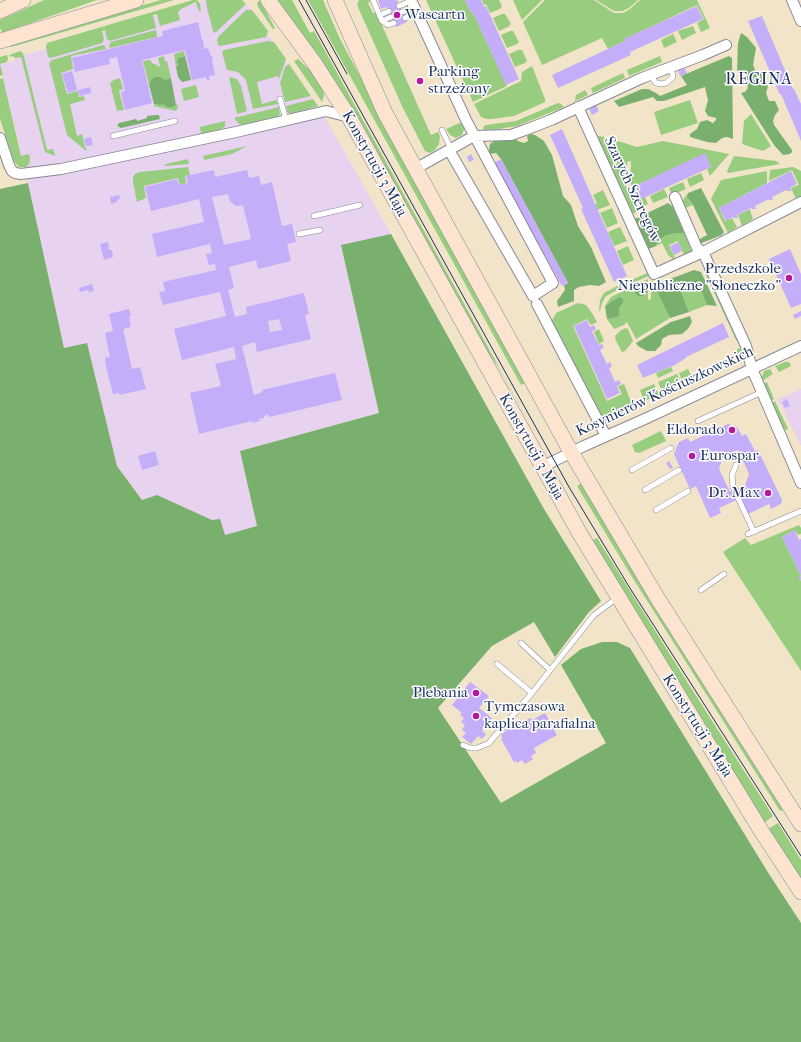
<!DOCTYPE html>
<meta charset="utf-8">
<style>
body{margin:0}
canvas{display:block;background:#f2e4c9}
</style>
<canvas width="801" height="1042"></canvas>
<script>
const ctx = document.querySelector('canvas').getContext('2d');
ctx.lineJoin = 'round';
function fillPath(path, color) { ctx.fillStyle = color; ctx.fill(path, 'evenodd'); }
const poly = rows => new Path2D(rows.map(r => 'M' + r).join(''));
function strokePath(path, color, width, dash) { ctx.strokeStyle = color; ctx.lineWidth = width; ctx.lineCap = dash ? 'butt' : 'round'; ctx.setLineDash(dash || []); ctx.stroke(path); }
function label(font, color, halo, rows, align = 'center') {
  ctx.font = font + ' "IM FELL French Canon",serif'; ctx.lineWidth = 3; ctx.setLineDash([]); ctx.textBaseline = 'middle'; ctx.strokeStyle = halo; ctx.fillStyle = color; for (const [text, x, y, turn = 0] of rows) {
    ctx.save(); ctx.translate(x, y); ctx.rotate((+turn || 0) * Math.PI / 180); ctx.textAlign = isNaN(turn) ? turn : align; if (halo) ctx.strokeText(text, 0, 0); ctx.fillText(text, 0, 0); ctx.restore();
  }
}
fillPath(poly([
 [207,0,245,4,251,9,328,123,391,234,341,246,379,413,240,451,257,526,225,535,212,520,157,495,143,500,117,466,87,343,64,348,28,183,0,64,15,61,15,58],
 [801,389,801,446,778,399]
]), '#e7d2ef');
fillPath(poly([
 [44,0,97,0,2,33,0,28,0,20],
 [161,0,174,0,11,47,8,45,9,44],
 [193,0,197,0,200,4,201,11,200,12,198,9,196,2,181,9,178,12,180,20,160,26,157,14,153,15,156,28,110,41,107,39,105,30,102,31,104,40,102,43,51,58,48,57,46,47,47,43],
 [206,0,242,0,246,4,215,33,213,31,207,8],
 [260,0,275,28,273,29,258,7,257,3],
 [276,0,292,0,310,33,314,31,538,438,499,368,478,338],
 [308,0,323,0,340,39,525,383,521,385],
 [359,0,370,0,370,1,368,3,373,13,376,12,431,135,438,132,440,136,439,144,435,150,430,153,425,151,402,106,357,5],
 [426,0,465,0,471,13,473,12,507,86,473,102],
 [482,0,499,0,502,6,500,9,490,13,486,4,484,5],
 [513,0,542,0,522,20],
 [545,0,594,0,614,13,623,13,630,9,640,0,697,0,710,28,701,32,697,23,704,19,697,5,625,39,625,41,608,49,602,38,542,65,523,22],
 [596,0,638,0,629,8,622,11,614,11],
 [246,10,252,10,268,31,266,37,220,46,218,45,217,40,219,36],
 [502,14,505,14,511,24,508,27,499,31,493,18],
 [693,26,696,33,682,40,678,31],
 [156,30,157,37,110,48,109,45,111,42],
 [510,31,513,31,519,42,517,44,507,48,501,35],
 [673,34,677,42,664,48,661,40],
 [268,41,274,42,286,59,279,79,278,76,257,82,262,104,276,100,278,104,253,109,246,80,238,72,227,70,222,52,224,50],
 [103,45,105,46,106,49,71,56,73,69,61,73,67,94,78,91,79,97,84,96,85,100,70,104,77,136,82,134,85,147,87,150,85,150,67,135,49,63,52,60],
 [518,50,522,50,527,61,525,63,515,67,509,54],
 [20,51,23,53,47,150,53,149,55,156,45,152,21,57,15,58,13,56,10,57,9,55],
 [184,51,185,56,181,57,176,67,174,54],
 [7,55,8,58,7,62,0,64,3,75,0,76,0,57],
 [164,56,165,62,167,61,171,78,165,80,160,77,151,80,149,85,143,61,150,60,153,64,155,64,159,67,160,66,158,58],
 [660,56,662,62,629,76,627,70],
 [298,59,313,73,323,89,324,96,322,102,294,61],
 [289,64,311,96,285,102,280,83,285,67],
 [532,66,545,99,545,102,514,116,492,119,486,119,481,117,474,104,521,81,522,72],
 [623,73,625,78,593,93,591,88],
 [229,77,237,79,241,86,247,111,237,114],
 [3,78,21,156,29,154,30,159,29,164,26,167,19,167,14,161,0,119,0,79],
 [120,78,123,89,119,91,124,110,117,111,110,83,114,80],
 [196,85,199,97,184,101,181,90,181,89],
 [585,90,588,95,575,101,576,95],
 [313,99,318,106,293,113,288,113,287,111,286,106],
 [690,100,698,123,661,135,654,112],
 [177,103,178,107,176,111,154,106,154,104,159,105,163,104,176,105],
 [558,103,561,104,564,107,517,126,493,130,483,130,484,126,486,125,516,121],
 [279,107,280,114,277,117,243,125,239,124,234,118],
 [751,114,771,146,763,151,742,144,744,121],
 [225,121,225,126,221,130,201,134,200,127],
 [462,122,464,129,462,135,456,138,450,135,446,129],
 [599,136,604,137,607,140,614,165,617,164,609,138,637,147,663,141,729,154,710,176,707,169,711,167,705,154,633,187,639,200,645,197,648,204,641,207,630,182,631,161,627,162,626,184,639,211,632,214,595,137],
 [247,146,232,154,204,160,203,156],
 [734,156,776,161,780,164,728,173,727,171],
 [188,159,189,164,164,166,166,164],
 [188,167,190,175,185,176,186,183,180,185,178,178,144,186,146,198,137,202,133,182,133,177,135,174,140,172],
 [793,167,801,171,801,197,796,199,791,188,799,185,792,170,769,181,770,170],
 [767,171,767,183,719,208,725,221,733,218,733,220,737,227,728,233,711,199,721,180],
 [701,173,704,180,690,187,687,179],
 [683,182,686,189,672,195,669,188],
 [664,189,668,197,653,203,650,196],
 [603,190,610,205,597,210,595,204,597,203,593,195],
 [688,193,687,197,693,205,685,208,683,200],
 [612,208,618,223,607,228,600,213],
 [750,209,750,210,753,219,742,226,738,215],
 [620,227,627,241,614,246,608,232],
 [676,233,684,233,692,252,684,255,678,241,669,245,675,258,673,259,668,255,662,243,656,246,657,241,665,236],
 [628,246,634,260,623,265,617,251],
 [704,268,739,342,736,340,704,270],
 [650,272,651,275,628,285,626,282],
 [652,278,670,318,636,339,627,322,624,325,614,329,607,319,618,317,620,314,619,311,620,305,623,303,617,298,605,306,611,297,648,279,648,288,647,286,646,295,648,292,648,300,651,299],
 [621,284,622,287,605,297,602,303,600,311,599,311,600,300,604,293],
 [699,285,707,305,689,312,681,292],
 [578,303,586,305,592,313,597,322,591,325,587,319,573,326,607,401,622,394,618,386,624,384,633,407,632,410,604,422,551,322,556,313],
 [625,328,628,329,633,341,625,351,622,352,616,341,615,336,620,331],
 [599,329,604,341,599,344,594,332],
 [739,348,742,349,747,358,737,361,736,360,737,349],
 [785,362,789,362,791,366,779,372,775,366],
 [671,367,673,371,658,378,656,373],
 [688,369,693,379,683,383,679,373],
 [770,369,773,374,762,381,762,377,764,371],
 [677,374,682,384,663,393,658,382],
 [767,382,774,399,770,401,763,384],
 [654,384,659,395,644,401,640,390],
 [775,401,788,429,786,430,782,428,771,403],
 [661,431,666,441,639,453,635,452,632,445],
 [582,483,784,810,780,811,629,572,577,486],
 [565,493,593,540,597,538,691,688,773,816,764,823,628,603],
 [799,525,801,528,801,534,798,535,795,530,782,537,801,576,799,577,801,581,801,671,723,552,745,538,751,545],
 [778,823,801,860,801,881,768,829]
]), '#98cd7f');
fillPath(poly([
 [741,33,747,37,756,48,753,65,756,72,762,73,768,86,766,93,769,101,775,101,779,110,775,115,773,121,774,125,792,150,792,152,790,154,783,155,774,145,741,93,745,92,748,88,747,85,741,85,741,83,747,78,746,73,743,71,737,71,738,43],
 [185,56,191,80,182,82,178,77,176,67,178,65,177,61,179,58],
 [729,56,732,58,733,139,727,137,722,138,716,143,707,142,690,137,690,134,697,129,700,122,707,120,713,123,716,120,716,118,708,116,705,111,708,100,705,87,664,101,657,101,653,97,619,107,614,101,642,89,648,89,656,93,660,96,687,85,681,76],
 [155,77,160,77,165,80,171,78,176,105,173,107,168,107,163,104,160,105,154,104,149,85,151,80],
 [156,115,159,115,160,119,121,128,117,126,119,123,136,119,137,121,147,118,147,116],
 [531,134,535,135,544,141,552,155,563,196,571,205,578,226,591,247,606,282,599,286,590,285,579,287,574,290,574,301,558,307,557,301,565,290,564,285,568,283,501,159,496,153,489,154,489,150,490,144,494,141,514,137,518,141,524,143,528,141,527,136],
 [28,183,64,348,87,343,117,466,142,500,157,495,212,520,220,519,225,535,257,526,240,451,379,413,341,245,391,234,544,509,601,601,589,612,555,657,534,622,492,646,438,708,501,803,606,743,561,665,581,649,602,642,617,642,630,648,769,874,801,923,801,1042,0,1042,0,189],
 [701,188,724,232,722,235,699,244,700,239,707,235,693,205,687,197,688,193],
 [668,203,673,207,684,233,676,233,665,236,657,241,656,246,646,250,633,220],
 [694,270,701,272,717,306,707,305,699,285,681,292,689,312,670,318,654,285],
 [644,284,647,286,648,292,643,296,638,296,635,293,637,288,640,285],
 [621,297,623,300,623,303,620,306,619,311,620,314,618,317,607,319,605,306,617,298],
 [690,316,692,322,688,329,682,334,669,335,662,339,661,345,655,351,647,351,638,346,636,343,671,322]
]), '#7ab06e');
fillPath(poly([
 [378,0,397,0,407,22,396,27,387,7,381,9],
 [465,0,481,0,484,7,486,6,519,79,506,85,473,12,471,13],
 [697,6,703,19,630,52,631,55,558,88,552,75,625,41,624,39],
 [762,16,793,89,794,89,801,104,801,141,781,94,780,95,748,21],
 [198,22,202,40,203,40,204,49,208,48,211,57,212,56,213,60,212,61,215,75,209,76,210,80,207,81,206,77,192,80,185,50,142,60,152,103,125,110,121,92,125,91,117,57,109,59,110,64,75,72,72,58,163,36,162,31],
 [684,67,687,73,680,76,678,70],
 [72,71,77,90,68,93,62,74],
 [90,87,91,93,80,96,78,90],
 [596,105,599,111,592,115,589,109],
 [562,129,627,276,614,282,581,209,583,208,550,135],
 [91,137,93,145,86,146,84,139],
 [705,153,711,167,639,200,633,187],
 [471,154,474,160,469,162,467,157],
 [501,159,568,283,562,286,494,163],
 [214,170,215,177,247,170,249,178,259,176,261,185,272,182,282,226,292,224,296,242,287,244,291,261,258,269,256,260,229,267,234,288,228,290,235,317,247,314,246,307,304,293,309,314,305,315,311,339,257,352,255,342,242,346,254,395,263,392,262,390,335,373,342,400,269,417,268,414,264,416,264,418,259,419,260,421,253,423,252,421,199,434,190,393,221,386,215,364,236,359,234,347,182,360,174,329,226,316,220,292,163,305,159,292,165,291,163,282,216,270,215,264,209,265,206,254,212,253,210,244,157,257,152,234,204,222,199,199,151,211,145,187,177,179,179,185,188,183,186,176],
 [228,194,230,201,233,204,236,206,243,205,251,239,224,245,212,197],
 [279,319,282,330,270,332,268,321],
 [791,171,797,184,790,188,792,191,787,191,786,190,772,197,773,200,769,200,769,199,755,206,756,209,752,209,751,208,737,215,738,218,734,218,733,217,726,221,719,208],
 [119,195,120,199,117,200,117,202,111,204,110,197],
 [108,242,109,250,112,250,113,257,104,260,100,244],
 [679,242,682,251,674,255,670,246],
 [790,249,801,274,801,304,791,308,769,259],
 [92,284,94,291,89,292,88,290,80,292,79,288],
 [129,309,131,316,129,317,131,327,123,329,132,369,140,367,146,389,119,395,119,393,113,394,106,367,105,358,110,357,105,333,113,331,109,314],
 [801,311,801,316,795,319,793,315],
 [587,320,590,327,594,325,595,327,596,330,592,331,599,345,602,344,604,348,600,350,607,364,610,362,612,366,609,368,615,382,619,380,621,384,617,386,620,393,607,399,574,326],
 [723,323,729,337,686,357,686,358,675,365,643,378,637,365],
 [787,399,790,406,785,408,782,402],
 [728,424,737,427,742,436,746,434,755,451,758,450,782,500,781,504,771,509,769,504,748,514,741,498,719,508,721,513,710,518,696,486,690,489,674,454,679,442,688,438,690,442],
 [738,450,749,474,745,485,730,492,719,469,723,457],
 [155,451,159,465,142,470,138,456],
 [669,461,673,468,670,469,666,463],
 [795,530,799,540,801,539,801,581,799,577,801,576,782,537],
 [470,682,489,696,479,708,492,718,482,731,486,734,482,739,478,736,471,744,462,737,466,733,462,730,465,725,461,722,464,718,460,715,462,713,452,705],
 [545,713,557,735,534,748,536,753,531,756,533,759,525,764,522,760,517,763,516,761,514,762,501,739,502,738,501,735,506,731,504,728,512,724,513,726,519,723,522,727,526,725,525,721,530,718,532,720]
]), '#c4aefa');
const lane = poly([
 [373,0,382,21,388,25,394,23],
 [399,6,411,1],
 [402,12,414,7],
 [380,15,389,11],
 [405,18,417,13],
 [382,21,391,17],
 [650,75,656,83,662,84,666,83,673,77,671,67],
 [280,99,286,120],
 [442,130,451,149],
 [113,136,175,121],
 [314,216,360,205],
 [299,234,320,230],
 [698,421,762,392],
 [736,465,732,475,733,487,754,532],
 [632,470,671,448],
 [645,490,679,470],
 [656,510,688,491],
 [748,534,801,511],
 [701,590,724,574],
 [521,643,550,670],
 [497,664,532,693],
 [463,745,470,748,477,748,489,743,532,693,594,615,617,598]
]);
const street = poly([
 [411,0,466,120,553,283,533,296,449,150],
 [792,0,801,21],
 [578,107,654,274,703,252,801,202],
 [0,138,9,165,12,171,15,173,21,174,61,169,236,132,326,111,349,117],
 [415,169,474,136,511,135,525,130,551,120,642,78,703,55,726,45],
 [675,197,697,248,703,252],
 [703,252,746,346,752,369,801,483],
 [537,304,606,436],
 [542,467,584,446,647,418,801,346]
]);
const secondary = poly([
 [268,0,315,64,349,117,580,534,760,829,801,892],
 [335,0,385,113,571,452,658,599,801,824],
 [0,11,23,0],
 [0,41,136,0]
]);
strokePath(lane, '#868a94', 6);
strokePath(street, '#868a94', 12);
strokePath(secondary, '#868a94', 16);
strokePath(lane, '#fff', 5);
strokePath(street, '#fff', 10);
strokePath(secondary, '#fde4d1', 15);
strokePath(poly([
 [299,0,569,487,628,585,801,856],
 [306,0,347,74]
]), '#1b2f5e', 1);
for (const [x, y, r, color] of [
 [397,15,4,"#b5179e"],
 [420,81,4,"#b5179e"],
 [789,278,4,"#b5179e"],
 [732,430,4,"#b5179e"],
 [692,456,4,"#b5179e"],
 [768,493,4,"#b5179e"],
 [476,693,4,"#b5179e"],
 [476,716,4,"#b5179e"]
]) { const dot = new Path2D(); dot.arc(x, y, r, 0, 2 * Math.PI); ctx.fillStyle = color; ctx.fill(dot); strokePath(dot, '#fff', 1.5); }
label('15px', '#1b2f5e', '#fff', [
 ["Wascartn",405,15],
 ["Parking",428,72],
 ["strzeżony",428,89],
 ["Przedszkole",781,269,"right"],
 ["Niepubliczne \"Słoneczko\"",781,286,"right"],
 ["Eldorado",724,430,"right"],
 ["Eurospar",700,456],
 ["Dr. Max",760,493,"right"],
 ["Plebania",468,693,"right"],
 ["Tymczasowa",484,707],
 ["kaplica parafialna",484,724]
], 'left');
label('15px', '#1b2f5e', '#fff', [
 ["Konstytucji 3 Maja",374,164,61],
 ["Szarych Szeregów",632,190,65],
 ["Kosynierów Kościuszkowskich",665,392,-25],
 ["Konstytucji 3 Maja",531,447,61],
 ["Konstytucji 3 Maja",697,726,58]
]);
ctx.letterSpacing = '1px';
label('16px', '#1b2f5e', '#fff', [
 ["REGINA",759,80]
]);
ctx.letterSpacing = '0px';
</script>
